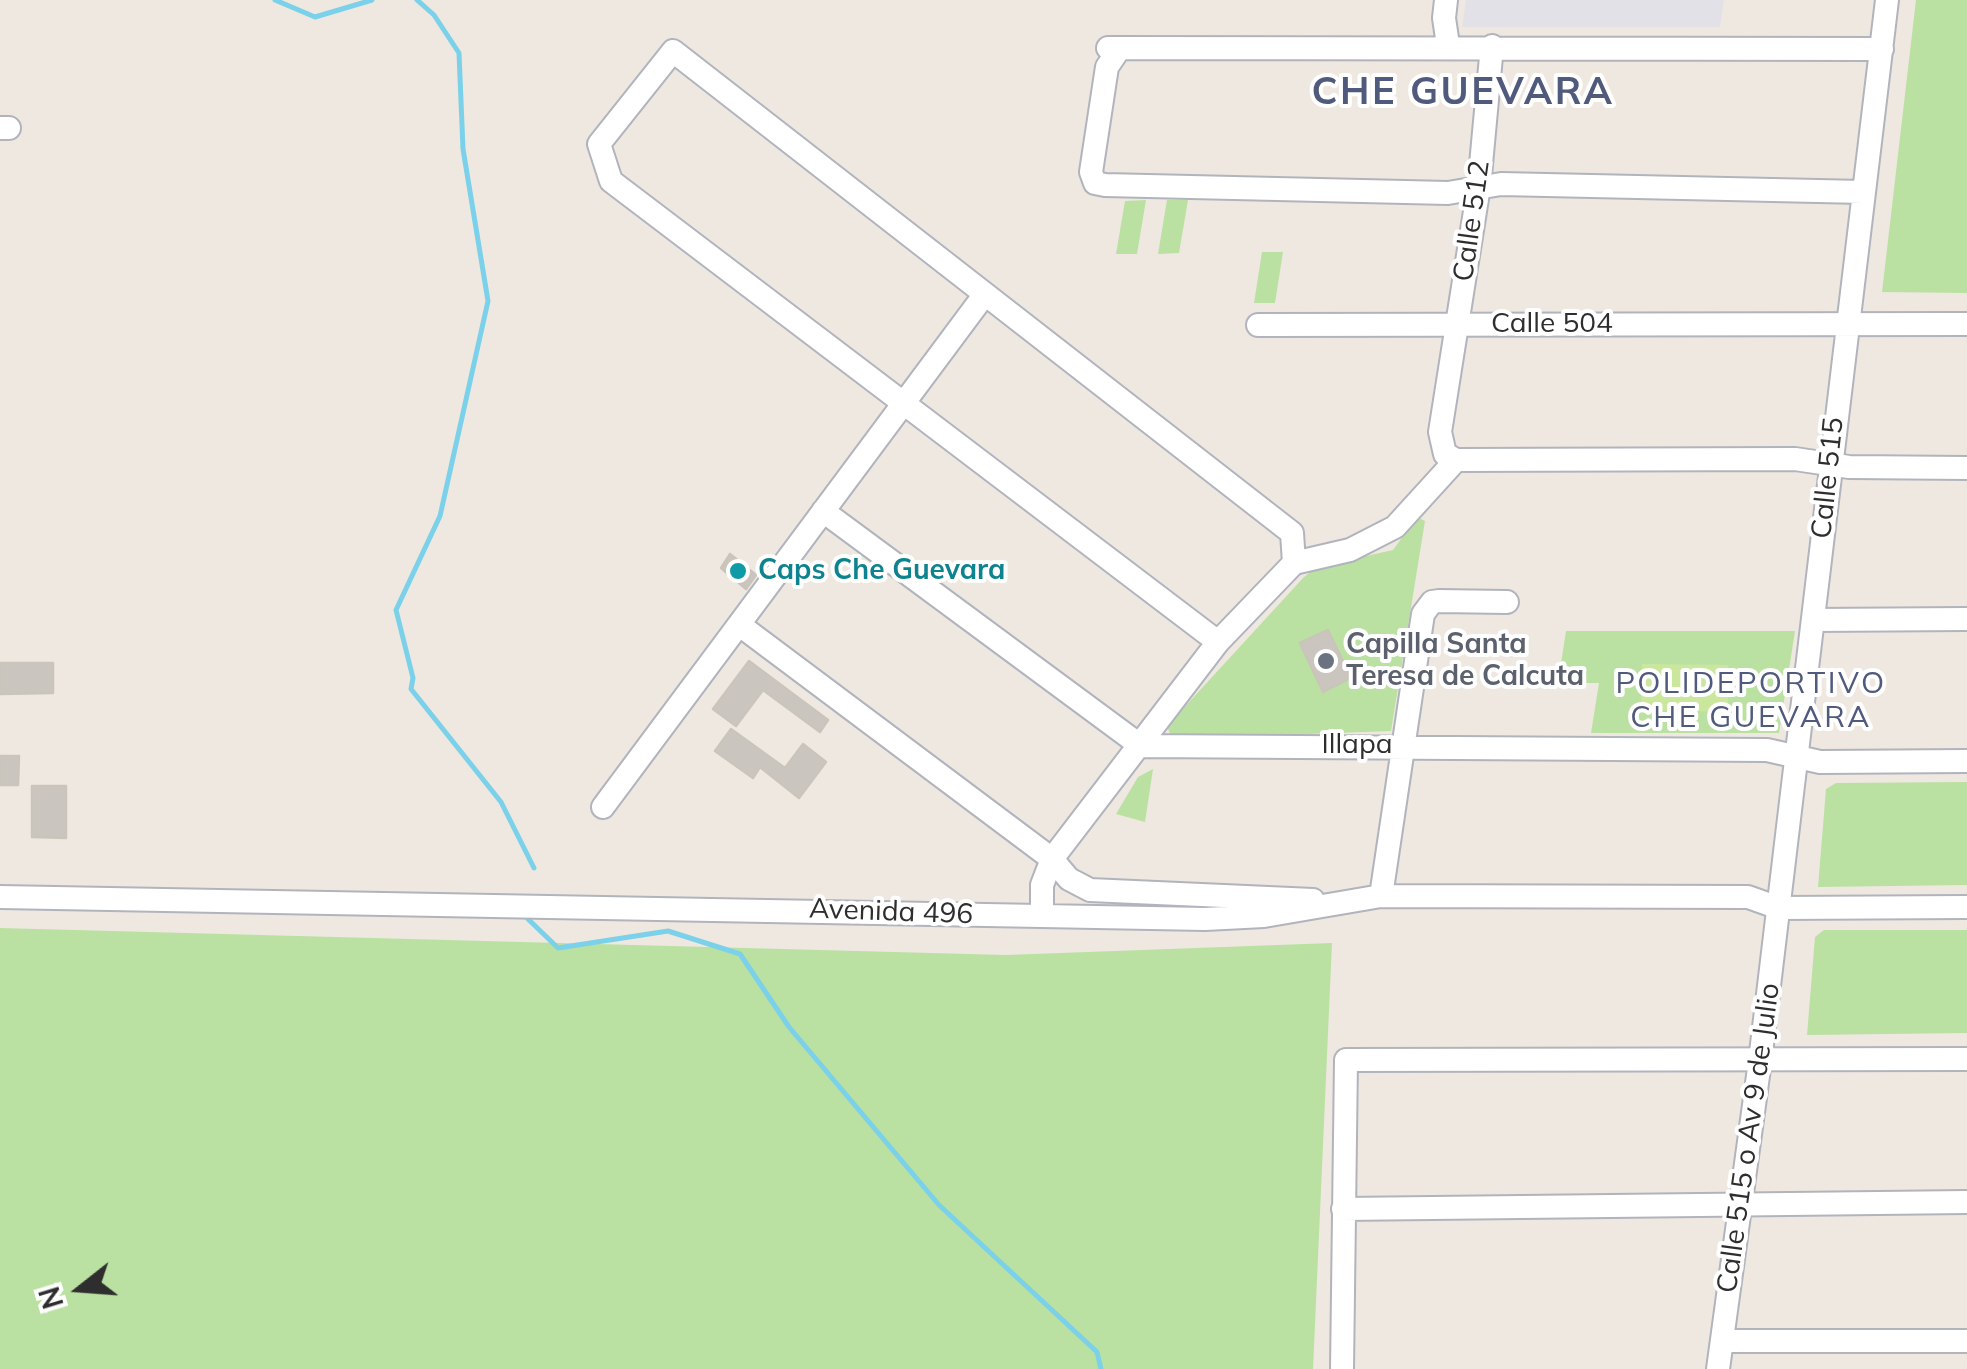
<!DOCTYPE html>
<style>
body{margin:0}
#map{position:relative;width:1967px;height:1369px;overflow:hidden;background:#eee8e1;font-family:Mulish,sans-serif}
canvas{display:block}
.north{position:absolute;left:30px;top:1239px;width:100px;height:100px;-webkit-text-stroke:8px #fff;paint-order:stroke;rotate:253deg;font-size:28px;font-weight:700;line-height:40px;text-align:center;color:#2e2e2e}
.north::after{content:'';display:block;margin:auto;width:35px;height:45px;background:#2e2e2e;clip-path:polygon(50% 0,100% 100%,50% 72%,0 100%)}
</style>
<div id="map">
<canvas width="1967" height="1369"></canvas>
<div class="north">N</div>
</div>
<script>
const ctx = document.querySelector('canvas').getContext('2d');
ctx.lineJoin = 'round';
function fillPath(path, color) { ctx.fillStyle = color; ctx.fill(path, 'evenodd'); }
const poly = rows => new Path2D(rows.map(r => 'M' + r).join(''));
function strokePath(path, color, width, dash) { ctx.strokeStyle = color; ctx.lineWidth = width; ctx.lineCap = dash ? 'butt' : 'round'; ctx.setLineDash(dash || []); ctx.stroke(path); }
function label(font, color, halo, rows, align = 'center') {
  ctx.font = font + ' Mulish,sans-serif'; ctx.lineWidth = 8; ctx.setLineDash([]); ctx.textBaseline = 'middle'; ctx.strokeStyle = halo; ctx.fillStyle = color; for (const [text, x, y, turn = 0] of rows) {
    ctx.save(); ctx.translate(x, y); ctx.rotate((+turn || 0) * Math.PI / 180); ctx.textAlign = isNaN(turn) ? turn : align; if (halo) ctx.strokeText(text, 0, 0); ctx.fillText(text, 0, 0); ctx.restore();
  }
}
fillPath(poly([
 [1466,0,1724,0,1720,27,1462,27]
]), '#e2e1e7');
fillPath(poly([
 [1916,0,1967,0,1967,293,1882,292],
 [1146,200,1137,254,1116,254,1125,201],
 [1167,200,1188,200,1179,253,1158,254],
 [1262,252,1283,252,1275,303,1254,303],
 [1417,517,1425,521,1391,731,1172,739,1167,726,1304,577,1317,567,1393,550],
 [1566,631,1795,631,1779,733,1591,733,1599,683,1558,683],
 [1153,769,1145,822,1116,814,1138,777],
 [1967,782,1967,885,1818,887,1826,789,1836,783],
 [0,928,1006,955,1332,943,1313,1369,0,1369],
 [1824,930,1967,930,1967,1033,1807,1035,1815,937]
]), '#bae1a1');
fillPath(poly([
 [1642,664,1728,665,1728,712,1641,710]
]), '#cbe79e');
strokePath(poly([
 [275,0,315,17,372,0],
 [417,0,434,15,459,53,463,149,488,301,440,516,396,610,413,678,411,689,501,802,534,868],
 [528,919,558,948,668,931,740,954,789,1027,939,1205,1097,1352,1101,1369]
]), '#7bd1e9', 5);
const building = poly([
 [730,554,756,575,746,589,721,568,730,554],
 [1328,630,1351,678,1323,692,1300,643,1328,630],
 [749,661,828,720,820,732,763,690,736,726,713,709,749,661],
 [0,663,53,663,53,693,0,694,0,663],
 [731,729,785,768,803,744,826,762,799,798,760,767,753,778,715,751,731,729],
 [0,756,19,756,18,785,0,785,0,756],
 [32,786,66,786,66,838,32,837,32,786]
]);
fillPath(building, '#cac6bf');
strokePath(building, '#cac4bb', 2.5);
const minor = poly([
 [1446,0,1444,18,1448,45],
 [1492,46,1479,186,1440,432,1445,454,1456,460,1795,459,1849,467,1967,468],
 [1108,48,1882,49],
 [1120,48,1107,67,1091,172,1095,183,1105,185,1448,193,1501,184,1863,192],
 [0,128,9,128],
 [1258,325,1967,324],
 [823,511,1141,746,1767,750,1820,762,1967,761],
 [1294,563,1350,550,1395,527,1456,460],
 [1813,620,1967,619],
 [741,626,1052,859,1069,879,1090,890,1313,900],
 [603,807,985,294],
 [1381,896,1423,614,1432,602,1439,601,1507,602],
 [0,897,1205,919,1264,916,1381,896,1748,897,1779,908,1967,907],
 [1042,916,1042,885,1052,859,1218,642,1294,563,1292,533,673,51,599,144,611,181,1218,642],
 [1343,1209,1967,1202],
 [1722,1341,1967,1341],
 [1342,1369,1346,1060,1967,1059],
 [1718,1369,1760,1061,1887,0]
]);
strokePath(minor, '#b1b4bd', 26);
strokePath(minor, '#fff', 22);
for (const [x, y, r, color] of [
 [738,571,10,"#0f9aa8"],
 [1326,661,10,"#6b7280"]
]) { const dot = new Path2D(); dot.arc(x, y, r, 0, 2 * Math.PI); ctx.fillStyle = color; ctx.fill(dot); strokePath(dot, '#fff', 4); }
label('28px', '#2e2e2e', '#fff', [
 ["Calle 512",1472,221,-82],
 ["Calle 504",1552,324],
 ["Calle 515",1828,478,-84],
 ["Illapa",1357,745],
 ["Avenida 496",891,912,2],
 ["Calle 515 o Av 9 de Julio",1749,1138,-82]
]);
label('bold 28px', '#0d838f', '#fff', [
 ["Caps Che Guevara",758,571]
], 'left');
label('bold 28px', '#5b616d', '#fff', [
 ["Capilla Santa",1346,645],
 ["Teresa de Calcuta",1346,677]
], 'left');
ctx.letterSpacing = '2.5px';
label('30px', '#505a7d', '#fff', [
 ["POLIDEPORTIVO",1751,684],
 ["CHE GUEVARA",1751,718]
]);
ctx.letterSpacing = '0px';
ctx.letterSpacing = '2.5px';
label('bold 38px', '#505a7d', '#fff', [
 ["CHE GUEVARA",1463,93]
]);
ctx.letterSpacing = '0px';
</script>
